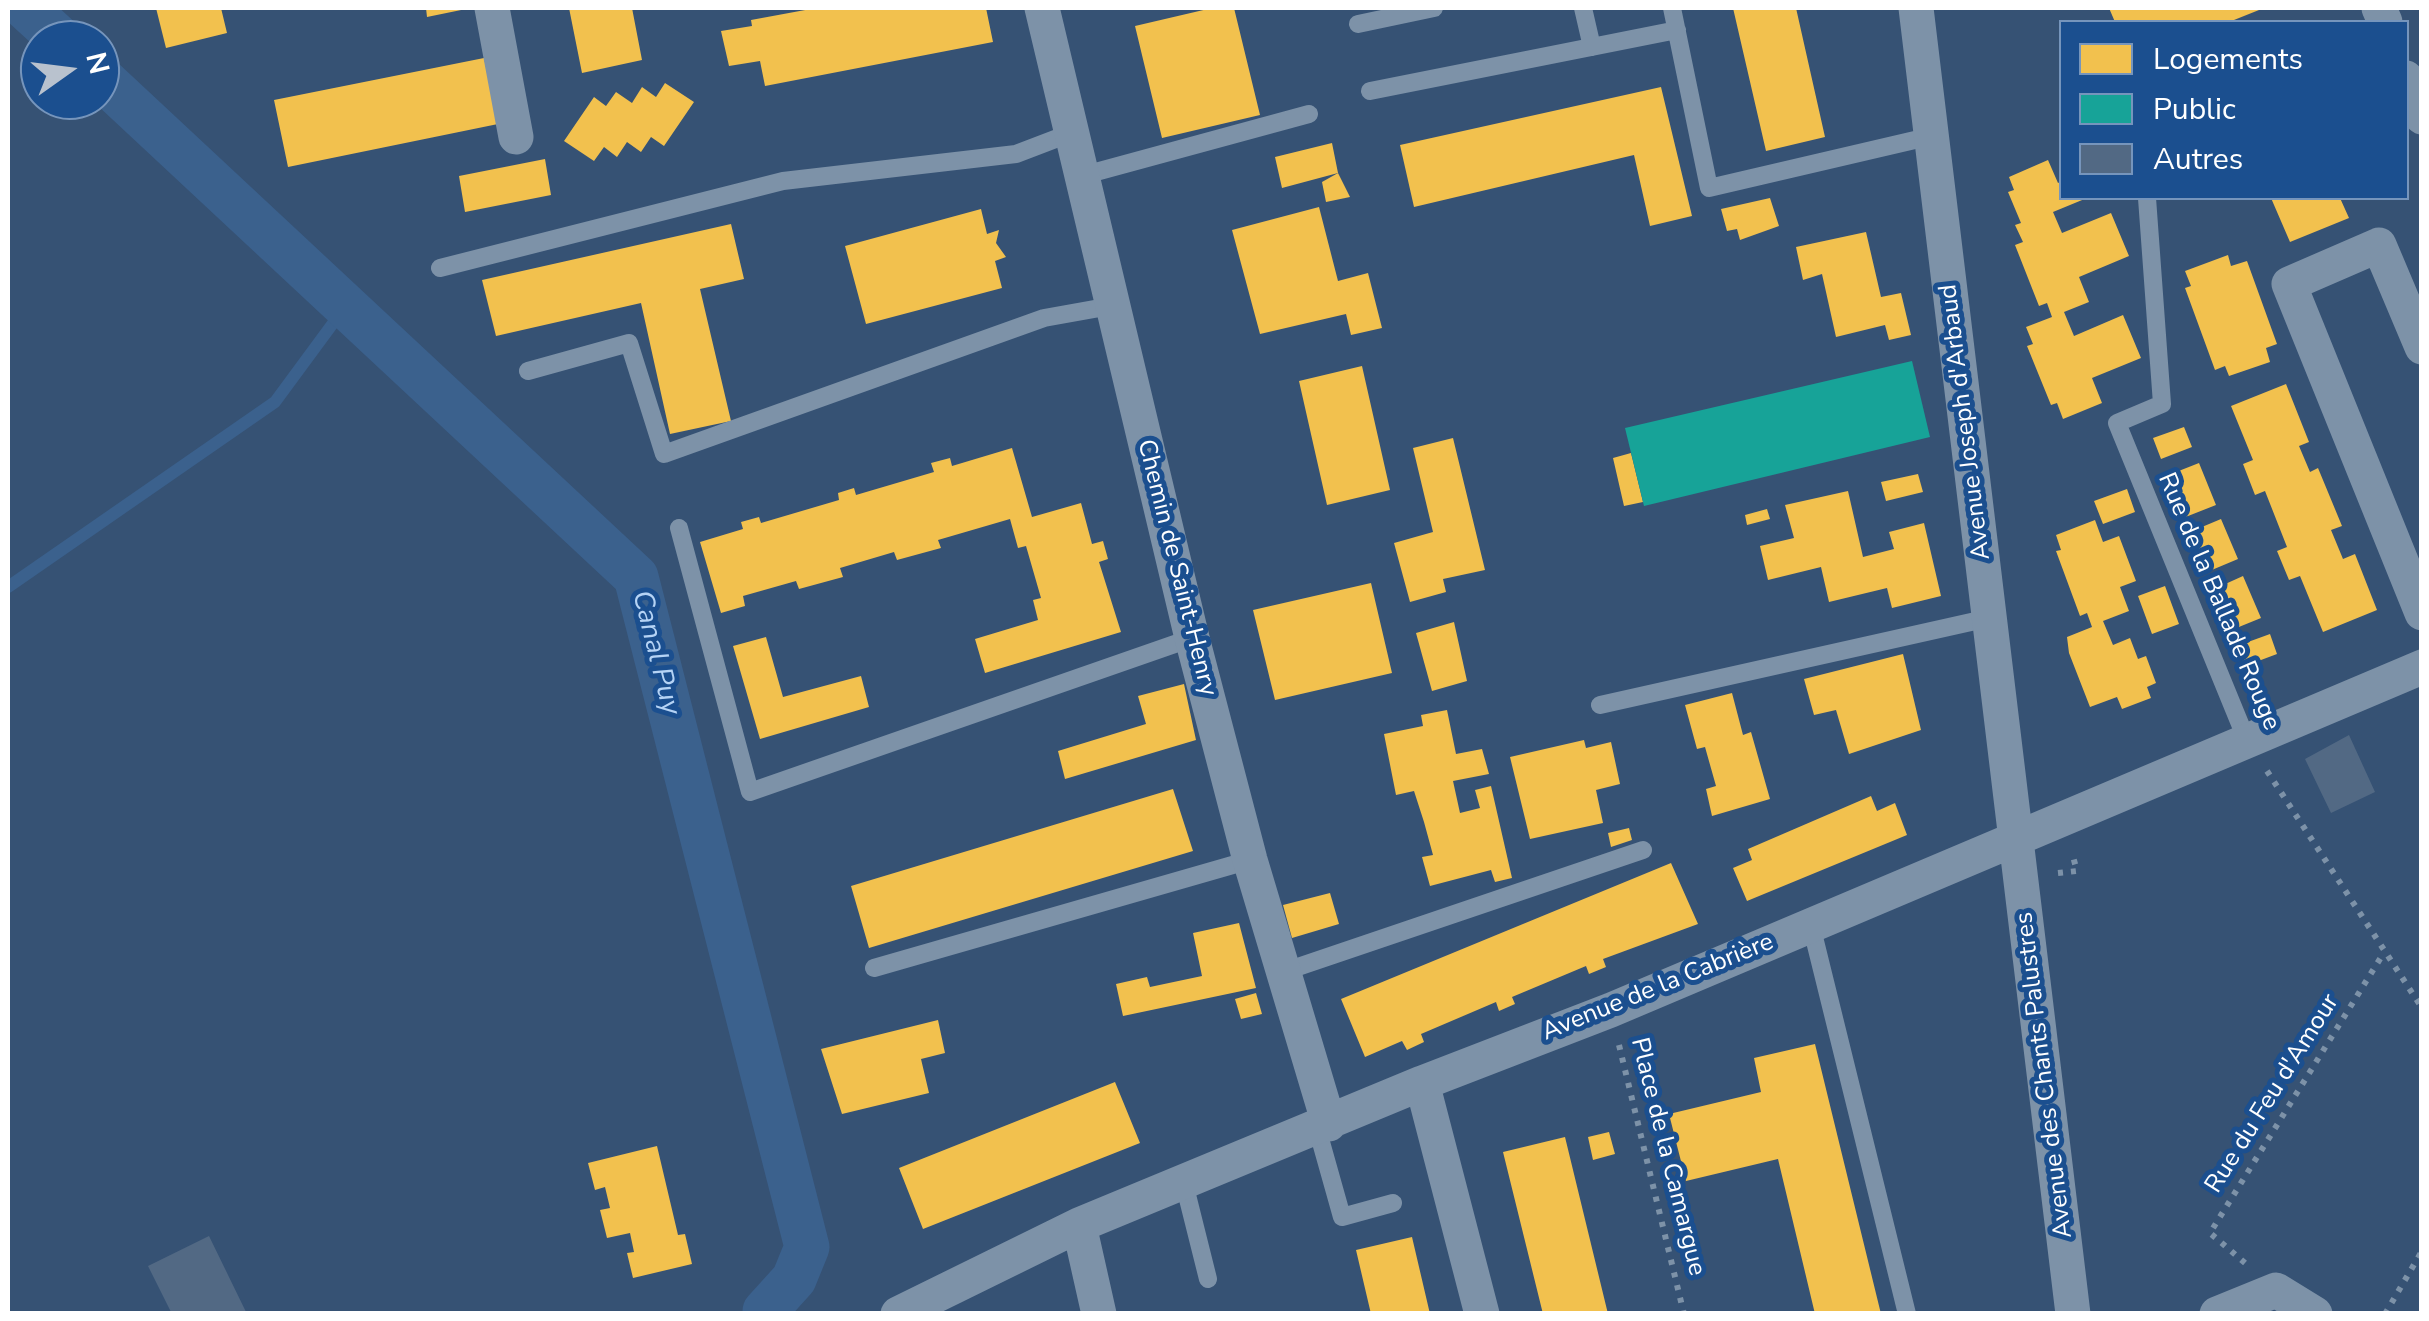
<!DOCTYPE html>
<meta charset="utf-8">
<style>
body{margin:0}
#map{position:relative;width:2429px;height:1321px;overflow:hidden;background:#365274;font-family:"Nunito Sans",sans-serif}
canvas{display:block}
.frame{position:absolute;inset:0;border:10px solid #fff;pointer-events:none}
.legend{position:absolute;left:2059px;top:20px;width:350px;height:180px;box-sizing:border-box;background:#1b4f8f;border:2px solid #7695bc;margin:0;padding:12px 18px;list-style:none;font-size:30px;color:#fff}
.legend li{display:flex;align-items:center;gap:20px;height:50px}
.legend b{width:50px;border:2px solid #7695bc}
.north{position:absolute;left:20px;top:20px;width:100px;height:100px;box-sizing:border-box;background:#1b4f8f;border:2px solid #7695bc;border-radius:50%;rotate:76deg;font-size:28px;font-weight:700;line-height:40px;text-align:center;color:#fff}
.north::after{content:'';display:block;margin:auto;width:35px;height:45px;background:#b9c2ce;clip-path:polygon(50% 0,100% 100%,50% 72%,0 100%)}
</style>
<div id="map">
<canvas width="2429" height="1321"></canvas>
<div class="frame"></div>
<ul class="legend">
<li><b style="height:28px;background:#f2c14e"></b>Logements</li>
<li><b style="height:28px;background:#17a398"></b>Public</li>
<li><b style="height:28px;background:#526984"></b>Autres</li>
</ul>
<div class="north">N</div>
</div>
<script>
const ctx = document.querySelector('canvas').getContext('2d');
ctx.lineJoin = 'round';
function fillPath(path, color) { ctx.fillStyle = color; ctx.fill(path, 'evenodd'); }
const poly = rows => new Path2D(rows.map(r => 'M' + r).join(''));
function strokePath(path, color, width, dash) { ctx.strokeStyle = color; ctx.lineWidth = width; ctx.lineCap = dash ? 'butt' : 'round'; ctx.setLineDash(dash || []); ctx.stroke(path); }
function label(font, color, halo, rows, align = 'center') {
  ctx.font = font + ' "Nunito Sans",sans-serif'; ctx.lineWidth = 10; ctx.setLineDash([]); ctx.textBaseline = 'middle'; ctx.strokeStyle = halo; ctx.fillStyle = color; for (const [text, x, y, turn = 0] of rows) {
    ctx.save(); ctx.translate(x, y); ctx.rotate((+turn || 0) * Math.PI / 180); ctx.textAlign = isNaN(turn) ? turn : align; if (halo) ctx.strokeText(text, 0, 0); ctx.fillText(text, 0, 0); ctx.restore();
  }
}
fillPath(poly([
 [156,8,221,8,227,33,166,48],
 [426,8,466,8,466,9,427,17],
 [569,8,632,8,642,60,582,73],
 [816,8,986,8,993,42,765,86,760,61,729,66,721,31,752,26,751,20],
 [1212,8,1234,8,1260,115,1162,138,1135,26],
 [1733,8,1796,8,1825,137,1766,151],
 [2109,8,2264,8,2229,22,2115,22],
 [484,58,498,124,288,167,274,100],
 [665,83,694,102,664,146,651,137,641,152,627,142,617,157,604,147,594,161,564,141,594,97,606,106,616,92,632,103,642,87,656,97],
 [1661,87,1692,216,1650,226,1634,155,1414,207,1400,145],
 [1332,143,1338,173,1350,197,1326,202,1322,182,1338,173,1282,188,1275,157],
 [545,159,551,195,465,212,459,176],
 [2048,160,2058,183,2062,181,2062,198,2087,198,2053,212,2062,233,2111,213,2129,256,2079,277,2089,302,2064,312,2074,336,2123,315,2141,358,2092,378,2102,403,2063,419,2057,403,2051,405,2027,346,2033,344,2026,327,2052,317,2047,303,2039,306,2015,245,2023,242,2015,225,2021,223,2008,192,2014,190,2009,177],
 [1770,198,1779,226,1740,240,1737,229,1727,231,1721,209],
 [2271,198,2340,198,2349,218,2290,242],
 [1319,207,1338,281,1368,273,1382,328,1351,335,1346,314,1260,334,1232,230],
 [981,209,987,234,999,230,996,243,1006,257,995,261,1002,288,866,324,845,246],
 [731,224,744,279,700,289,731,421,670,434,641,303,496,336,482,280],
 [1866,232,1881,297,1901,293,1911,335,1889,340,1885,325,1836,337,1822,274,1803,280,1796,247],
 [2228,255,2231,266,2247,261,2277,344,2266,348,2270,362,2229,376,2225,366,2215,370,2185,288,2191,286,2185,271],
 [1362,366,1390,490,1327,505,1299,381],
 [2286,384,2309,442,2299,446,2310,472,2318,468,2342,526,2331,530,2343,559,2355,554,2377,610,2323,632,2300,576,2289,580,2277,551,2287,547,2265,491,2255,495,2243,464,2253,460,2231,406],
 [2184,427,2192,447,2161,459,2153,438],
 [1453,438,1485,570,1443,579,1446,592,1410,602,1394,543,1433,532,1413,448],
 [1012,448,1032,517,1081,503,1092,544,1103,541,1108,559,1099,562,1121,632,985,673,975,639,1038,620,1033,600,1041,598,1026,546,1018,548,1010,519,938,540,941,548,897,560,894,552,840,568,843,577,799,589,796,581,743,596,745,606,721,613,700,542,743,529,741,522,759,517,761,523,839,500,838,493,854,488,856,495,934,472,931,463,950,458,952,466],
 [1631,453,1643,502,1624,506,1613,458],
 [2199,463,2216,505,2183,518,2166,476],
 [1918,474,1923,492,1886,501,1881,482],
 [2127,489,2135,512,2103,524,2094,501],
 [1848,491,1863,557,1894,549,1889,532,1924,523,1941,596,1892,608,1887,588,1829,602,1821,567,1768,580,1760,546,1794,538,1785,505],
 [1767,509,1770,519,1747,525,1745,515],
 [2221,519,2238,559,2207,572,2190,532],
 [2095,520,2103,542,2119,536,2136,581,2120,587,2129,611,2103,621,2113,645,2130,638,2138,659,2146,656,2156,683,2147,687,2151,698,2122,709,2117,697,2090,707,2069,653,2067,637,2092,627,2087,613,2080,616,2056,551,2061,550,2056,535],
 [2243,576,2261,618,2229,631,2212,590],
 [1371,583,1392,673,1275,700,1253,610],
 [2165,586,2179,624,2152,634,2138,596],
 [1454,622,1467,681,1432,691,1416,633],
 [2270,634,2277,654,2245,666,2237,646],
 [766,637,783,697,861,676,869,707,760,739,733,646],
 [1903,654,1921,730,1849,754,1836,710,1814,715,1804,679],
 [1184,684,1196,740,1065,779,1058,751,1146,724,1138,696],
 [1732,693,1743,735,1751,732,1770,799,1712,816,1706,789,1716,786,1705,747,1697,749,1685,705],
 [1447,710,1456,754,1482,749,1489,774,1453,781,1460,813,1480,808,1475,790,1491,786,1512,878,1495,882,1491,870,1430,886,1422,857,1433,855,1424,822,1414,791,1396,795,1384,734,1423,726,1421,715],
 [1584,740,1586,748,1611,742,1620,784,1596,790,1603,823,1530,839,1510,757],
 [1173,789,1193,851,869,948,851,886],
 [1871,796,1877,811,1895,803,1907,835,1747,901,1733,868,1752,860,1748,849],
 [1629,828,1632,840,1611,847,1608,833],
 [1671,863,1698,924,1603,959,1606,967,1589,974,1586,966,1512,997,1515,1004,1499,1011,1496,1002,1421,1034,1424,1042,1407,1050,1402,1041,1365,1057,1341,999],
 [1330,893,1339,924,1292,938,1283,905],
 [1239,923,1256,988,1123,1016,1116,984,1147,977,1150,987,1202,976,1193,933],
 [1256,993,1262,1014,1241,1019,1235,999],
 [938,1020,945,1053,921,1059,929,1093,842,1114,821,1049],
 [1815,1044,1881,1314,1815,1314,1778,1159,1686,1181,1669,1114,1761,1092,1754,1058],
 [1115,1082,1140,1143,923,1229,899,1168],
 [1609,1132,1615,1154,1593,1160,1588,1137],
 [1565,1137,1608,1314,1543,1314,1503,1152],
 [657,1146,678,1235,685,1234,692,1264,633,1278,627,1253,634,1252,630,1233,607,1238,600,1210,610,1208,605,1187,595,1190,588,1163],
 [1412,1237,1430,1314,1371,1314,1356,1250]
]), '#f2c14e');
fillPath(poly([
 [1912,361,1930,437,1644,506,1625,428]
]), '#17a398');
strokePath(poly([
 [8,587,275,402,345,307]
]), '#3b618d', 12);
strokePath(poly([
 [26,8,61,40],
 [100,77,636,577,807,1247,794,1279,765,1311]
]), '#3b618d', 45);
fillPath(poly([
 [2349,735,2375,792,2331,813,2305,759],
 [209,1236,247,1314,172,1314,148,1266]
]), '#526984');
strokePath(poly([
 [2267,771,2422,1008],
 [2058,873,2077,871,2072,853],
 [1619,1045,1684,1314],
 [2245,1263,2210,1233,2383,954],
 [2385,1314,2422,1251]
]), '#7d92a8', 6, [5, 8]);
strokePath(poly([
 [1583,8,1592,47],
 [1672,8,1709,188,1932,136],
 [1358,24,1434,8],
 [1370,91,1677,30],
 [1081,176,1309,114],
 [2147,198,2162,404,2117,423,2247,741],
 [440,268,783,181,1016,154,1071,133],
 [528,371,629,343,664,454,1044,318,1111,306],
 [679,528,750,792,1192,638],
 [1600,705,1989,618],
 [1811,925,1907,1314],
 [874,968,1250,860],
 [1283,972,1643,850],
 [1317,1128,1342,1217,1393,1203],
 [1184,1183,1208,1279]
]), '#7d92a8', 18);
strokePath(poly([
 [492,8,516,137],
 [1042,8,1192,638,1250,860,1329,1124],
 [1916,8,2073,1314],
 [2379,8,2385,22],
 [2406,78,2422,117],
 [2422,347,2379,245,2289,284,2422,613],
 [1422,1083,1482,1314],
 [1079,1225,1099,1314],
 [898,1314,1079,1225,1422,1083,1611,1010,2422,667],
 [2217,1314,2276,1290,2315,1314]
]), '#7d92a8', 35);
label('25px', '#fff', '#1b4f8f', [
 ["Avenue Joseph d'Arbaud",1966,422,-97],
 ["Chemin de Saint-Henry",1176,568,76],
 ["Rue de la Ballade Rouge",2218,602,67],
 ["Avenue de la Cabrière",1658,988,-22],
 ["Avenue des Chants Palustres",2045,1075,-97],
 ["Rue du Feu d'Amour",2273,1094,-58],
 ["Place de la Camargue",1667,1157,76]
]);
label('italic 28px', '#b5d3f5', '#1b4f8f', [
 ["Canal Puy",655,653,76]
]);
</script>
